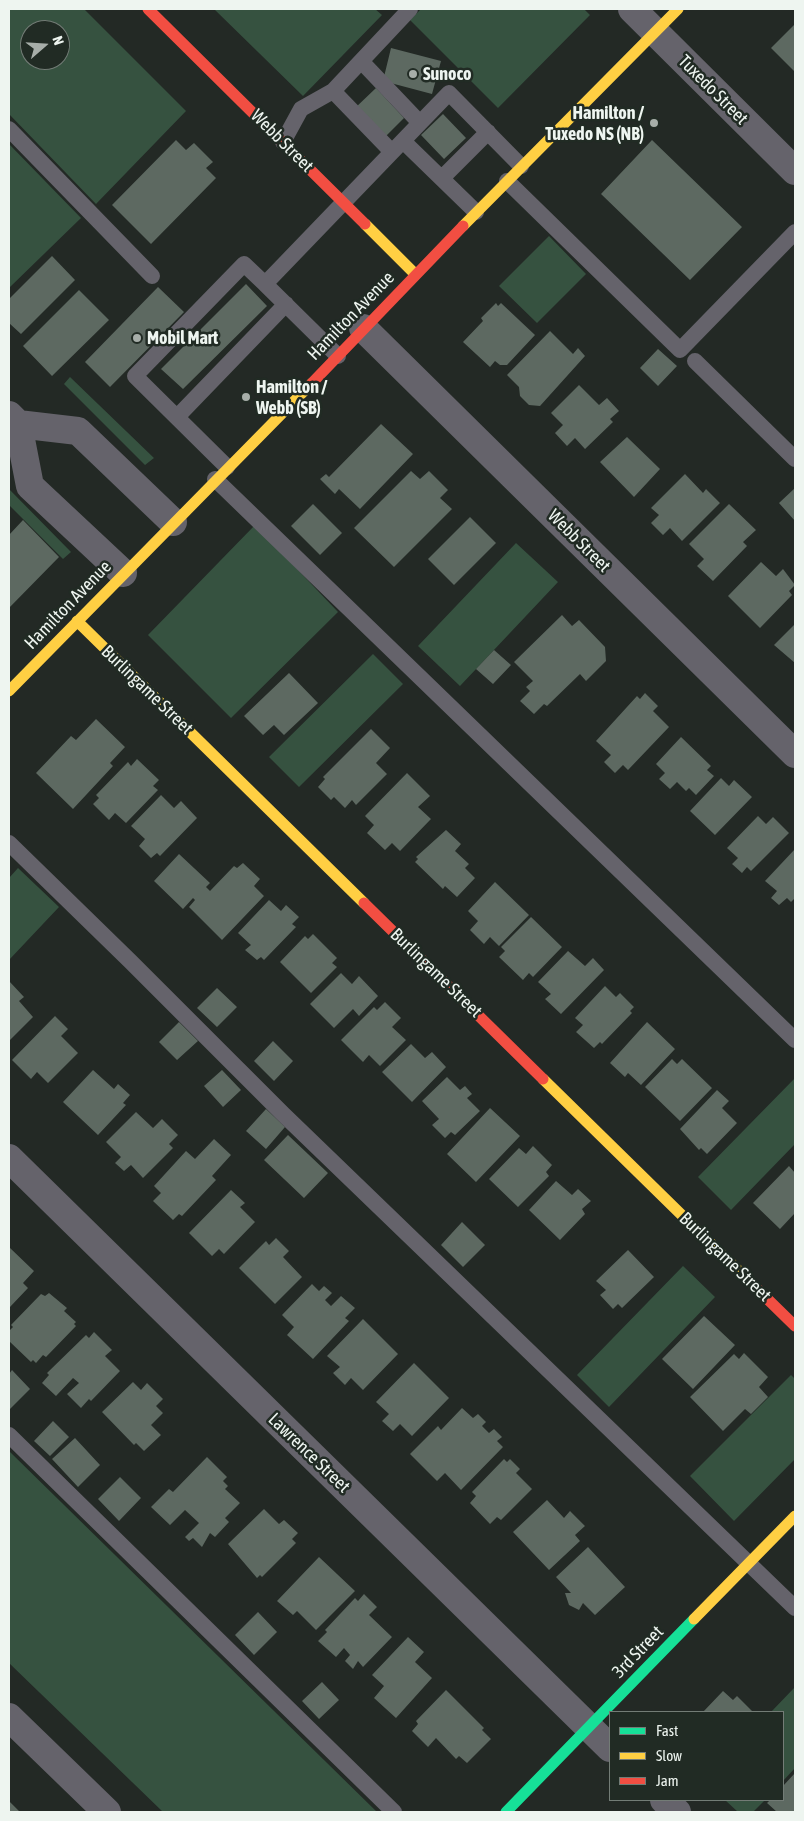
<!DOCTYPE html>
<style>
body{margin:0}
#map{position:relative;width:804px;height:1821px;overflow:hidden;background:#232925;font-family:"Asap Condensed",sans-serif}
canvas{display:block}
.frame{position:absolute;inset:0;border:10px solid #eef5f0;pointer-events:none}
.legend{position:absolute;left:609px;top:1711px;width:175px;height:90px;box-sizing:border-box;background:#212b24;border:1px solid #737c76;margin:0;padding:6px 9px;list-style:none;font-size:15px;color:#eef5f0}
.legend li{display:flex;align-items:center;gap:10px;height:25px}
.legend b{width:25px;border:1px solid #737c76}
.north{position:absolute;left:20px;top:20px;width:50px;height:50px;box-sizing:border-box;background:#212b24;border:1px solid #737c76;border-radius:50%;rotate:71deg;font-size:14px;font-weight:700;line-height:20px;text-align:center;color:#eef5f0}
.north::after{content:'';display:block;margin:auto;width:18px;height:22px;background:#a7aea9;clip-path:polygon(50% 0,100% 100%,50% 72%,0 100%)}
</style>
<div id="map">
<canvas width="804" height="1821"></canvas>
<div class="frame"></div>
<ul class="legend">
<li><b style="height:6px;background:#16e098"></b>Fast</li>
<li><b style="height:6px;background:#ffcf43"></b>Slow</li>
<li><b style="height:6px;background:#f24e42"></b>Jam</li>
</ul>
<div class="north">N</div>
</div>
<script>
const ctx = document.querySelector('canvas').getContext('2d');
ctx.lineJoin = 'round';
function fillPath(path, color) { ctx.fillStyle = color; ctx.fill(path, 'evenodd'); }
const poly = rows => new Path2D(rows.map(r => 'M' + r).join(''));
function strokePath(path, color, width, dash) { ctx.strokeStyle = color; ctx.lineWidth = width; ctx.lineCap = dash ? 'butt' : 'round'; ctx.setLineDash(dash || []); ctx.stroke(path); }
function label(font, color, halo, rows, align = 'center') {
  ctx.font = font + ' "Asap Condensed",sans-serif'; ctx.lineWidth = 5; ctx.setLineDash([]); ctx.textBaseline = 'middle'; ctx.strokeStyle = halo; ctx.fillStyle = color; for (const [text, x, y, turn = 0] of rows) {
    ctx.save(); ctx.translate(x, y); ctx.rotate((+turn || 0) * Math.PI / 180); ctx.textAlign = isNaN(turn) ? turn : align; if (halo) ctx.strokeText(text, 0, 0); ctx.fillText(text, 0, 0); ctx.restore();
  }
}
fillPath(poly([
 [9,9,84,9,186,111,96,204,9,114],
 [30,30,60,30,60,60,30,60],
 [214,9,375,9,382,15,303,96],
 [421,9,584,9,590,15,498,108,410,20],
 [9,144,81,218,9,288],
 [549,236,586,274,537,323,499,286],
 [70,377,154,458,145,465,64,384],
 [9,489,71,552,63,559,9,505],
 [255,525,338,612,231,718,148,635],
 [516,543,558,582,460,686,418,646],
 [373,654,403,684,299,787,269,757],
 [18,868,59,907,9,960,9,878],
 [795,1078,795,1144,731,1210,698,1177],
 [683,1266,715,1297,609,1407,577,1375],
 [791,1375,795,1379,795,1459,734,1521,690,1476],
 [9,1451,377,1812,163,1812,9,1663],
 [795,1687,795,1768,783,1781,783,1712,771,1712],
 [725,1800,765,1800,753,1812,738,1812]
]), '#365240');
fillPath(poly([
 [795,24,795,72,771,48],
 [391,48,441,61,432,94,383,81],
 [376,88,404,118,383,139,354,109],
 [443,114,466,138,444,159,421,135],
 [176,140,186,150,194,143,213,162,206,168,216,178,151,244,112,205],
 [652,140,742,227,690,280,601,194],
 [52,256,75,280,21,334,9,323,9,299],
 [246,284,267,306,183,389,161,369],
 [158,287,184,312,110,387,85,362],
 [79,290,109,320,52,376,23,346],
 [496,303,498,306,501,303,535,335,507,365,500,365,495,361,490,367,463,342,483,321,481,318],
 [550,331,573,354,578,348,585,356,540,406,529,405,520,396,519,387,507,375],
 [658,349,677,366,658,386,640,368],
 [579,385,599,405,607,398,619,411,610,419,613,422,585,449,575,438,567,446,555,433,563,425,551,413],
 [381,424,413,454,360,509,339,489,335,494,320,479,326,474,329,477],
 [627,437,660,469,634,497,600,462],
 [411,471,420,479,429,471,448,490,440,498,452,509,394,567,354,528],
 [685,474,703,493,706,489,720,503,682,541,670,528,663,535,651,523,659,515,651,508],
 [795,488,795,521,779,503],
 [313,504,342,533,320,555,291,526],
 [729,504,756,530,743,542,747,546,713,581,697,566,704,559,689,544],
 [470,517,496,543,454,585,428,559],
 [23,520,59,557,9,608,9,535],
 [761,562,776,576,783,569,795,585,789,591,792,595,760,628,728,596],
 [562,615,572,626,579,620,605,647,606,661,586,681,580,674,547,706,544,704,534,714,520,701,530,691,526,687,533,681,514,662],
 [795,624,795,663,774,645],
 [494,650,511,665,493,684,476,669],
 [289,673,318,703,284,735,274,725,263,735,244,716],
 [645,693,658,706,653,711,669,727,628,770,623,765,615,773,604,762,611,755,596,741,637,696,640,699],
 [96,719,125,747,110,763,113,766,73,809,36,773,71,736,76,740],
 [371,729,390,748,376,763,387,774,356,805,352,800,345,808,334,797,331,800,318,787,325,779,323,777],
 [681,737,711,766,707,770,714,776,696,795,689,788,686,791,677,782,670,789,659,779,665,773,656,764],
 [137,759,159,780,153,786,158,790,126,823,115,813,109,820,93,804,99,798,96,795,128,762,131,766],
 [407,773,430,796,418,807,431,819,400,851,392,843,385,850,367,833,374,825,365,816],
 [721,778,729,786,734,780,752,797,715,835,690,811],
 [161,795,174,808,181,801,197,818,160,856,157,853,151,858,139,846,145,839,131,826],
 [758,816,766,824,773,817,789,833,751,871,747,867,742,873,732,864,738,858,727,848],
 [446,830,461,844,455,851,469,864,465,868,475,878,457,897,445,886,443,889,415,862,418,859,416,857],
 [795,849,795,898,791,902,787,898,779,905,771,898,777,891,765,881],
 [179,854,210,883,206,887,210,891,234,866,237,868,243,863,260,879,254,886,264,896,222,940,189,907,195,900,193,898,183,909,154,881],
 [495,882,529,915,499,946,490,937,484,944,470,930,478,921,468,911],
 [269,900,281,911,286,905,299,917,292,924,296,927,264,960,261,957,257,960,245,950,251,945,238,933],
 [531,917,562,947,533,977,529,973,523,980,499,957,505,951,501,947],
 [313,934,337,958,332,963,337,967,311,993,280,962,305,936,308,939],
 [568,951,585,966,593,958,604,970,561,1014,545,999,551,994,538,982],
 [341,973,352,984,359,976,378,996,359,1016,353,1009,334,1028,310,1004],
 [9,981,24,997,19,1001,33,1017,9,1041],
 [605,986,616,997,620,993,634,1007,630,1011,632,1013,602,1044,600,1042,594,1048,576,1032,583,1025,575,1018],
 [217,988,237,1007,217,1027,197,1008],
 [385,1002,401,1018,392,1027,406,1040,380,1066,369,1055,363,1062,341,1040,374,1007,377,1010],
 [55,1016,68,1029,61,1036,78,1053,48,1083,37,1072,31,1079,12,1060],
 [179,1022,198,1041,177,1060,159,1042],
 [647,1022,675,1049,641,1085,628,1073,625,1077,610,1063],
 [273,1041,293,1061,274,1081,254,1061],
 [411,1044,425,1058,432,1052,446,1067,412,1102,382,1072],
 [672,1059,677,1064,682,1059,712,1088,680,1121,645,1087],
 [93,1070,114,1089,118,1084,130,1095,123,1103,126,1105,98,1135,63,1102],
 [222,1070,241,1090,223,1107,204,1086],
 [447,1077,460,1090,465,1086,472,1094,467,1098,480,1111,455,1135,451,1132,445,1138,432,1125,439,1119,422,1101],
 [717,1090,729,1101,722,1108,737,1123,707,1154,701,1148,699,1150,680,1129],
 [490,1108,520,1136,476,1182,447,1154],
 [266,1109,285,1127,266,1149,246,1131],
 [136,1112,153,1128,162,1119,178,1135,169,1144,173,1148,143,1178,131,1165,124,1171,115,1163,121,1157,106,1142],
 [288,1135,328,1173,304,1198,264,1160],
 [214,1139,231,1155,212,1176,216,1180,182,1216,179,1214,173,1220,153,1201,161,1193,154,1186,186,1151,195,1159],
 [533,1146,552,1165,546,1172,549,1176,518,1207,489,1179,519,1148,526,1154],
 [789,1166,795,1173,795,1213,780,1229,753,1203],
 [556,1181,572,1195,578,1189,591,1201,582,1209,585,1214,560,1240,529,1210],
 [231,1190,245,1203,240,1207,255,1222,224,1254,219,1249,212,1256,189,1233],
 [462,1222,485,1245,463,1267,441,1245],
 [276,1238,289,1251,283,1257,302,1277,275,1304,239,1268,266,1241,269,1245],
 [9,1247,34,1271,23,1283,28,1288,10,1307],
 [628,1250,654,1277,622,1308,618,1304,613,1309,600,1295,606,1290,596,1281],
 [312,1284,319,1291,324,1286,332,1293,325,1300,331,1306,341,1296,355,1308,345,1318,349,1321,313,1359,287,1335,294,1327,282,1315],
 [49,1293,67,1308,64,1311,76,1322,74,1324,76,1326,46,1357,43,1355,36,1363,33,1360,31,1362,9,1341,9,1331,13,1327,11,1325,41,1294,45,1296],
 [704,1316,735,1345,693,1389,662,1359],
 [363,1319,398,1354,363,1390,351,1378,345,1385,333,1373,340,1367,327,1356],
 [94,1332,112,1350,105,1356,120,1371,91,1401,89,1399,81,1408,67,1394,79,1383,73,1378,56,1396,42,1383,49,1375,47,1373,86,1335,89,1338],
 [744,1353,768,1377,759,1387,768,1397,751,1414,745,1409,723,1431,690,1397,734,1354,739,1359],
 [414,1363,449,1398,412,1436,400,1424,393,1431,382,1421,389,1414,376,1402],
 [12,1370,30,1389,9,1410,9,1374],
 [133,1382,141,1390,147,1383,163,1399,156,1406,163,1413,151,1425,161,1435,144,1451,136,1443,134,1445,102,1412],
 [462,1408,473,1418,478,1414,486,1422,482,1426,489,1433,494,1429,502,1437,497,1441,503,1447,461,1490,445,1473,437,1481,410,1454,438,1426,441,1430],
 [53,1421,69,1437,50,1456,34,1441],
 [75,1438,100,1465,78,1487,52,1459],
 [207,1457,227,1477,223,1481,228,1486,225,1489,240,1503,225,1518,229,1522,215,1537,210,1533,202,1547,193,1538,189,1541,185,1537,199,1523,185,1510,170,1525,151,1507,169,1489,173,1492],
 [504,1459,507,1462,510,1459,520,1469,516,1473,532,1489,501,1520,497,1517,490,1524,470,1503,476,1496,472,1492],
 [120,1477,141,1498,119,1521,98,1499],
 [547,1500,564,1518,570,1511,585,1526,575,1535,580,1541,549,1570,513,1532],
 [264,1509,279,1524,284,1520,298,1533,292,1539,296,1543,262,1577,260,1575,257,1578,228,1544],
 [588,1547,625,1587,595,1615,583,1603,579,1610,569,1605,565,1593,571,1593,556,1577],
 [319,1557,355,1591,316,1630,297,1611,293,1615,277,1601],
 [364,1594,377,1607,369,1615,392,1637,363,1667,358,1661,353,1669,345,1661,350,1655,344,1648,336,1657,318,1641,327,1632,325,1630,355,1598,358,1601],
 [258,1612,277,1632,254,1655,235,1635],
 [408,1637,424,1652,415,1662,432,1678,396,1718,374,1698,384,1686,372,1675],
 [322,1682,339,1700,319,1719,302,1701],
 [446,1690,484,1728,482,1730,491,1739,467,1763,459,1756,456,1759,436,1738,428,1747,412,1731,418,1724,416,1721],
 [723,1691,733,1700,737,1696,753,1712,703,1712],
 [795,1773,795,1812,777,1812,767,1803,770,1800,783,1800,783,1786],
 [9,1801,20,1812,9,1812]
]), '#5d6961');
strokePath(poly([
 [361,61,420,123],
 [333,91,392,152],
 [9,129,152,276],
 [403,141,476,212],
 [283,142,301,109,333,91,410,9],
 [442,178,488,132],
 [507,181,680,350,795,232],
 [338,356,265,284,420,123,449,93,521,166],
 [695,361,795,459],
 [177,417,286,304],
 [227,467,135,376,244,264,265,284],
 [215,479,795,1040],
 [9,843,130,961,283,1114,795,1608],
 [9,1435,394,1812]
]), '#65636b', 16);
strokePath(poly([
 [632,9,795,171],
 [363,328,795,754],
 [9,415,18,424,30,486,123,573],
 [18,424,78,431,173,522],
 [9,1158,610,1748],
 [9,1717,107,1812],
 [664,1800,677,1812]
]), '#65636b', 28);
strokePath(poly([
 [506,1812,694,1619]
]), '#16e098', 11);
strokePath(poly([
 [365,224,415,274],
 [463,226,678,9],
 [77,621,364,903],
 [9,691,312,383],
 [543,1079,749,1281],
 [694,1619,795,1516]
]), '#ffcf43', 11);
strokePath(poly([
 [148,9,365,224],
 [312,383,463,226],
 [364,903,543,1079],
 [749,1281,795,1326]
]), '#f24e42', 11);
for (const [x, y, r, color] of [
 [413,74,5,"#a7aea9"],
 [654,123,5,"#a7aea9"],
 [137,338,5,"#a7aea9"],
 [246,397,5,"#a7aea9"]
]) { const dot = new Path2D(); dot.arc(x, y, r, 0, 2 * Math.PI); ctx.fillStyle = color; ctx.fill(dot); strokePath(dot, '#212b24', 2); }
label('bold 18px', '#eef5f0', '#212b24', [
 ["Sunoco",423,74],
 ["Hamilton /",644,113,"right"],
 ["Tuxedo NS (NB)",644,134,"right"],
 ["Mobil Mart",147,338],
 ["Hamilton /",256,387],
 ["Webb (SB)",256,408]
], 'left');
label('18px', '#eef5f0', '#212b24', [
 ["Tuxedo Street",713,90,45],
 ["Webb Street",282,141,45],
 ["Hamilton Avenue",351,316,-46],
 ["Webb Street",579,541,45],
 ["Hamilton Avenue",68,605,-46],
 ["Burlingame Street",147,690,44],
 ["Burlingame Street",436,973,44],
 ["Burlingame Street",725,1257,44],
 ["Lawrence Street",309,1453,44],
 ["3rd Street",638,1652,-46]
]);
</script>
